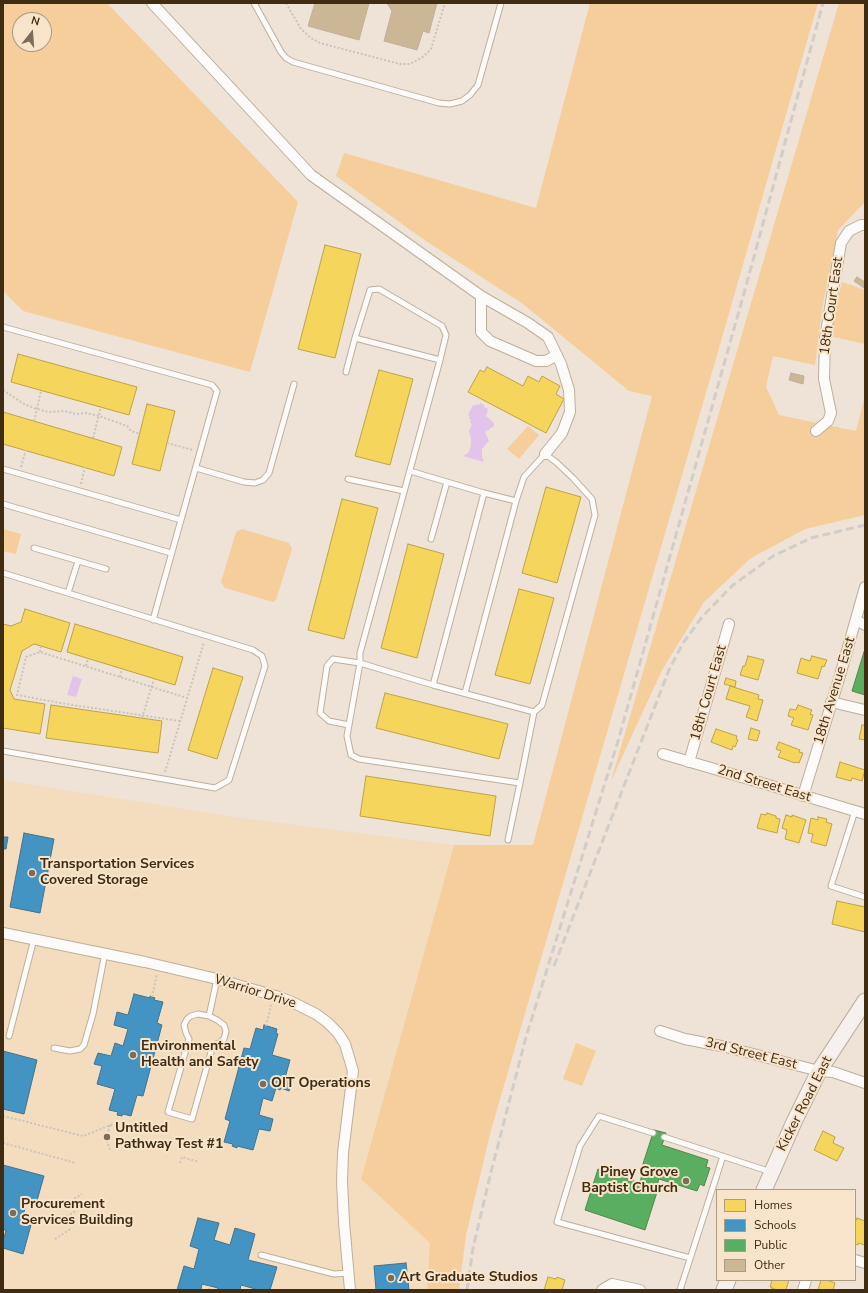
<!DOCTYPE html>
<style>
body{margin:0}
#map{position:relative;width:868px;height:1293px;overflow:hidden;background:#eee3d6;font-family:"Nunito Sans",sans-serif}
canvas{display:block}
.frame{position:absolute;inset:0;border:4px solid #402c12;pointer-events:none}
.legend{position:absolute;left:716px;top:1189px;width:140px;height:92px;box-sizing:border-box;background:#f8e4cb;border:1px solid #ae9a81;margin:0;padding:5px 7px;list-style:none;font-size:12px;color:#402c12}
.legend li{display:flex;align-items:center;gap:8px;height:20px}
.legend b{width:20px;border:1px solid #ae9a81}
.north{position:absolute;left:12px;top:12px;width:40px;height:40px;box-sizing:border-box;background:#f8e4cb;border:1px solid #ae9a81;border-radius:50%;rotate:17deg;font-size:11px;font-weight:700;line-height:16px;text-align:center;color:#402c12}
.north::after{content:'';display:block;margin:auto;width:14px;height:18px;background:#7d6c57;clip-path:polygon(50% 0,100% 100%,50% 72%,0 100%)}
</style>
<div id="map">
<canvas width="868" height="1293"></canvas>
<div class="frame"></div>
<ul class="legend">
<li><b style="height:11px;background:#f6d55c"></b>Homes</li>
<li><b style="height:11px;background:#4393c3"></b>Schools</li>
<li><b style="height:11px;background:#5aae61"></b>Public</li>
<li><b style="height:11px;background:#cbb696"></b>Other</li>
</ul>
<div class="north">N</div>
</div>
<script>
const ctx = document.querySelector('canvas').getContext('2d');
ctx.lineJoin = 'round';
function fillPath(path, color) { ctx.fillStyle = color; ctx.fill(path, 'evenodd'); }
const poly = rows => new Path2D(rows.map(r => 'M' + r).join(''));
function strokePath(path, color, width, dash) { ctx.strokeStyle = color; ctx.lineWidth = width; ctx.lineCap = dash ? 'butt' : 'round'; ctx.setLineDash(dash || []); ctx.stroke(path); }
function label(font, color, halo, rows, align = 'center') {
  ctx.font = font + ' "Nunito Sans",sans-serif'; ctx.lineWidth = 4; ctx.setLineDash([]); ctx.textBaseline = 'middle'; ctx.strokeStyle = halo; ctx.fillStyle = color; for (const [text, x, y, turn = 0] of rows) {
    ctx.save(); ctx.translate(x, y); ctx.rotate((+turn || 0) * Math.PI / 180); ctx.textAlign = isNaN(turn) ? turn : align; if (halo) ctx.strokeText(text, 0, 0); ctx.fillText(text, 0, 0); ctx.restore();
  }
}
fillPath(poly([
 [3,780,241,818,454,845,361,1178,430,1243,438,1290,3,1290]
]), '#f4dcbf');
fillPath(poly([
 [3,3,107,3,298,202,250,372,23,311,3,291],
 [20,20,44,20,44,44,20,44],
 [590,3,818,3,715,362,491,1130,466,1235,459,1290,427,1290,430,1243,361,1179,454,845,533,845,652,396,629,391,523,304,420,237,336,176,344,153,536,208],
 [839,3,865,3,865,202,838,230,822,309,815,365,773,356,766,387,779,415,856,431,865,395,865,515,805,529,751,558,704,602,662,670,611,781],
 [842,282,865,290,865,344,829,336],
 [528,426,539,435,519,459,507,449],
 [3,529,21,534,16,554,3,551],
 [242,529,289,543,292,549,276,600,273,602,225,588,221,582,236,532],
 [576,1043,596,1051,582,1086,563,1079]
]), '#f5ce9c');
fillPath(poly([
 [480,403,484,405,484,407,488,409,486,416,494,423,494,426,485,432,489,441,486,444,482,449,482,457,484,462,463,456,468,453,470,449,471,444,471,439,469,431,472,424,470,422,471,420,469,419,470,416,468,415,473,405,475,406,476,404,479,405],
 [73,676,82,679,76,697,67,695]
]), '#e1c3ec');
const homes = poly([
 [325,245,361,254,335,358,298,349,325,245],
 [18,354,137,387,129,415,11,382,18,354],
 [487,367,523,386,528,376,539,382,542,376,560,386,556,394,564,399,546,433,468,392,480,370,484,372,487,367],
 [379,370,413,379,390,465,355,456,379,370],
 [147,404,175,411,160,471,132,464,147,404],
 [3,412,122,447,114,476,3,444,3,412],
 [546,487,581,497,557,583,522,573,546,487],
 [342,499,378,508,344,639,308,630,342,499],
 [408,544,444,554,417,658,381,648,408,544],
 [519,589,554,598,530,684,495,675,519,589],
 [25,609,70,623,61,652,34,644,22,651,10,690,14,699,45,704,40,734,3,728,3,624,11,626,21,622,25,609],
 [75,624,183,657,175,685,67,652,75,624],
 [748,656,764,660,758,680,740,675,743,666,745,666,748,656],
 [812,656,827,660,824,667,822,666,818,679,797,673,801,658,810,661,812,656],
 [213,668,243,677,217,759,188,750,213,668],
 [726,678,736,681,735,687,724,684,726,678],
 [730,686,759,695,758,699,763,700,757,721,746,717,750,706,726,699,730,686],
 [385,693,508,724,499,759,376,728,385,693],
 [51,705,162,721,158,753,46,738,51,705],
 [798,705,812,710,810,714,813,715,808,730,791,725,794,718,788,716,790,709,796,710,798,705],
 [862,725,865,725,865,740,859,739,862,725],
 [751,728,760,731,757,741,748,739,751,728],
 [716,729,737,736,736,739,738,740,735,747,733,746,732,750,711,742,716,729],
 [779,742,800,750,799,752,803,753,799,763,796,762,795,763,778,757,781,751,776,749,779,742],
 [840,762,865,770,862,781,852,778,851,781,836,777,840,762],
 [366,776,496,796,490,836,360,816,366,776],
 [767,813,776,816,776,818,780,819,777,833,757,828,761,814,766,815,767,813],
 [786,815,792,817,792,815,806,820,799,843,785,839,787,830,782,828,786,815],
 [818,817,827,819,826,822,832,824,826,846,811,842,813,834,808,833,811,818,818,820,818,817],
 [837,901,865,907,865,932,832,924,837,901],
 [823,1131,835,1137,833,1143,844,1148,837,1161,814,1150,823,1131],
 [857,1218,865,1221,865,1245,858,1243,858,1245,855,1244,855,1223,857,1218],
 [548,1277,556,1279,557,1277,565,1280,562,1290,544,1290,548,1277],
 [772,1280,789,1280,786,1290,772,1289,772,1287,770,1287,772,1280],
 [821,1280,827,1280,835,1283,833,1290,818,1290,821,1280]
]);
fillPath(homes, '#f6d55c');
strokePath(homes, '#bfa246', 1);
const schools = poly([
 [24,833,54,839,40,913,10,907,24,833],
 [3,837,8,837,6,849,3,849,3,837],
 [134,994,150,998,150,996,155,998,154,1000,163,1002,157,1023,162,1025,143,1096,137,1095,131,1116,123,1114,122,1116,117,1115,118,1112,109,1110,115,1089,97,1084,102,1066,94,1064,98,1053,111,1056,115,1043,123,1046,128,1029,114,1025,117,1012,128,1015,134,994],
 [264,1025,277,1029,276,1033,278,1034,272,1055,290,1060,285,1078,293,1080,289,1091,281,1088,280,1090,276,1088,272,1101,263,1098,259,1115,273,1119,270,1131,259,1129,253,1150,237,1146,237,1148,232,1146,233,1144,224,1142,230,1121,225,1119,244,1048,250,1049,256,1028,263,1030,264,1025],
 [3,1051,37,1060,24,1114,3,1109,3,1051],
 [3,1165,44,1176,36,1204,27,1201,21,1223,31,1225,23,1254,3,1248,3,1242,6,1230,3,1230,3,1165],
 [198,1218,219,1223,214,1240,230,1245,235,1228,255,1234,248,1260,277,1267,270,1290,259,1290,241,1285,240,1290,217,1290,218,1288,202,1284,201,1290,177,1290,184,1266,194,1269,199,1249,190,1246,198,1218],
 [406,1263,409,1290,376,1290,374,1266,406,1263]
]);
fillPath(schools, '#4393c3');
strokePath(schools, '#42748e', 1);
const public = poly([
 [864,652,865,652,865,695,852,691,864,652],
 [654,1130,666,1133,662,1145,708,1160,706,1167,710,1168,704,1186,700,1184,697,1191,659,1179,656,1188,658,1189,645,1230,585,1210,598,1169,640,1183,642,1174,640,1173,654,1130]
]);
fillPath(public, '#5aae61');
strokePath(public, '#528749', 1);
const building = poly([
 [315,3,369,3,359,40,308,26,315,3],
 [387,3,437,3,429,33,423,31,417,50,384,41,392,11,387,3],
 [857,277,865,282,864,288,854,281,857,277],
 [791,373,804,376,803,384,789,380,791,373]
]);
fillPath(building, '#cbb696');
strokePath(building, '#beb09e', 1);
const lane = poly([
 [254,3,281,52,286,58,293,62,439,103,450,104,462,101,470,95,478,85,501,3],
 [3,327,212,385,217,391,153,620],
 [346,372,355,338],
 [196,468,244,482,255,483,263,480,269,473,294,384],
 [3,469,181,520],
 [410,471,484,493,516,501,524,477,545,454,556,462,573,478,592,499,595,515,542,705,534,712,520,783,359,759,351,755,347,736,360,663,360,653,440,360,446,335,442,326,379,289,370,290,355,338,440,360],
 [348,479,404,491],
 [3,504,171,553],
 [431,539,447,482],
 [34,548,106,569],
 [3,573,253,650,262,656,265,666,229,780,215,788,3,751],
 [68,593,78,561],
 [433,685,484,493],
 [465,693,516,501],
 [349,725,329,721,320,713,327,666,333,659,360,663,433,685,534,712],
 [855,811,831,886,865,897],
 [508,840,520,783],
 [209,1016,217,1020,224,1025,226,1031,224,1039,219,1043,213,1045,192,1119,168,1112,189,1039,186,1033,184,1025,187,1019,191,1016,198,1014,209,1016,217,979],
 [9,1036,34,939],
 [54,1048,70,1051,80,1049,84,1045,93,1014,105,953],
 [653,1133,599,1116,580,1146,557,1222,690,1258],
 [664,1137,771,1172],
 [261,1255,334,1274,349,1273],
 [680,1290,723,1156]
]);
const street = poly([
 [152,3,311,175,481,296,528,323,548,337,561,364,569,390,570,412,562,433,545,454],
 [481,296,481,332,490,341,536,361,546,361,557,355],
 [816,431,828,421,831,413,824,379,825,338,841,243,849,231,861,225,865,225],
 [856,620,865,625],
 [831,702,865,710],
 [663,754,752,780,865,814],
 [689,762,729,624],
 [803,796,839,679,865,587],
 [3,933,145,962,217,979,279,997,292,1002,316,1014,327,1022,338,1033,345,1044,353,1071,343,1153,342,1181,344,1222,350,1290],
 [660,1031,685,1039,726,1047,819,1071,833,1072,865,1083],
 [855,1260,865,1263],
 [602,1290,612,1284,640,1290],
 [803,1290,806,1280]
]);
const secondary = poly([
 [764,1190,794,1122,819,1071,865,1001],
 [724,1290,728,1280]
]);
strokePath(lane, '#bcaf9d', 7);
strokePath(street, '#bcaf9d', 12);
strokePath(secondary, '#bcaf9d', 17);
strokePath(poly([
 [286,3,301,29,311,38,320,43,400,64,410,64,424,56,431,49,445,3],
 [3,390,24,404,37,409,48,412,64,411,76,414,86,413,99,416,127,426,131,431,140,434],
 [34,421,41,391],
 [93,438,101,407],
 [167,443,193,450],
 [21,467,26,450],
 [81,484,85,467],
 [40,652,41,646],
 [86,666,88,659],
 [120,677,122,669],
 [142,718,154,679],
 [180,721,66,704,17,695,26,657,40,652,187,698],
 [165,772,204,642],
 [152,997,157,974],
 [266,1026,271,1005],
 [3,1116,83,1136,116,1123,145,1130],
 [110,1125,106,1139,110,1150],
 [3,1143,76,1163],
 [180,1163,182,1157,199,1162],
 [64,1205,82,1194],
 [60,1221,77,1210],
 [55,1239,72,1228],
 [209,1290,210,1286]
]), '#cac4bc', 2, [2, 2]);
strokePath(lane, '#fcfbf9', 5);
strokePath(street, '#fcfbf9', 10);
strokePath(secondary, '#f6f0ef', 15);
strokePath(poly([
 [554,966,669,670,683,643,702,617,732,586,773,556,811,538,865,525],
 [467,1290,473,1248,491,1172,526,1037,618,741,746,286,823,3]
]), '#d1cdc8', 3, [8, 4]);
for (const [x, y, r, color] of [
 [32,873,4,"#7d6c57"],
 [133,1055,4,"#7d6c57"],
 [263,1084,4,"#7d6c57"],
 [107,1137,4,"#7d6c57"],
 [686,1181,4,"#7d6c57"],
 [13,1213,4,"#7d6c57"],
 [391,1278,4,"#7d6c57"]
]) { const dot = new Path2D(); dot.arc(x, y, r, 0, 2 * Math.PI); ctx.fillStyle = color; ctx.fill(dot); strokePath(dot, '#f8e4cb', 1.5); }
label('14px', '#402c12', '#f8e4cb', [
 ["18th Court East",832,306,-82],
 ["18th Avenue East",835,691,-73],
 ["18th Court East",709,693,-74],
 ["2nd Street East",764,784,17],
 ["Warrior Drive",255,992,17],
 ["3rd Street East",751,1054,14],
 ["Kicker Road East",805,1104,-63]
]);
label('bold 14px', '#402c12', '#f8e4cb', [
 ["Transportation Services",40,865],
 ["Covered Storage",40,881],
 ["Environmental",141,1047],
 ["Health and Safety",141,1063],
 ["OIT Operations",271,1084],
 ["Untitled",115,1129],
 ["Pathway Test #1",115,1145],
 ["Piney Grove",678,1173,"right"],
 ["Baptist Church",678,1189,"right"],
 ["Procurement",21,1205],
 ["Services Building",21,1221],
 ["Art Graduate Studios",399,1278]
], 'left');
</script>
